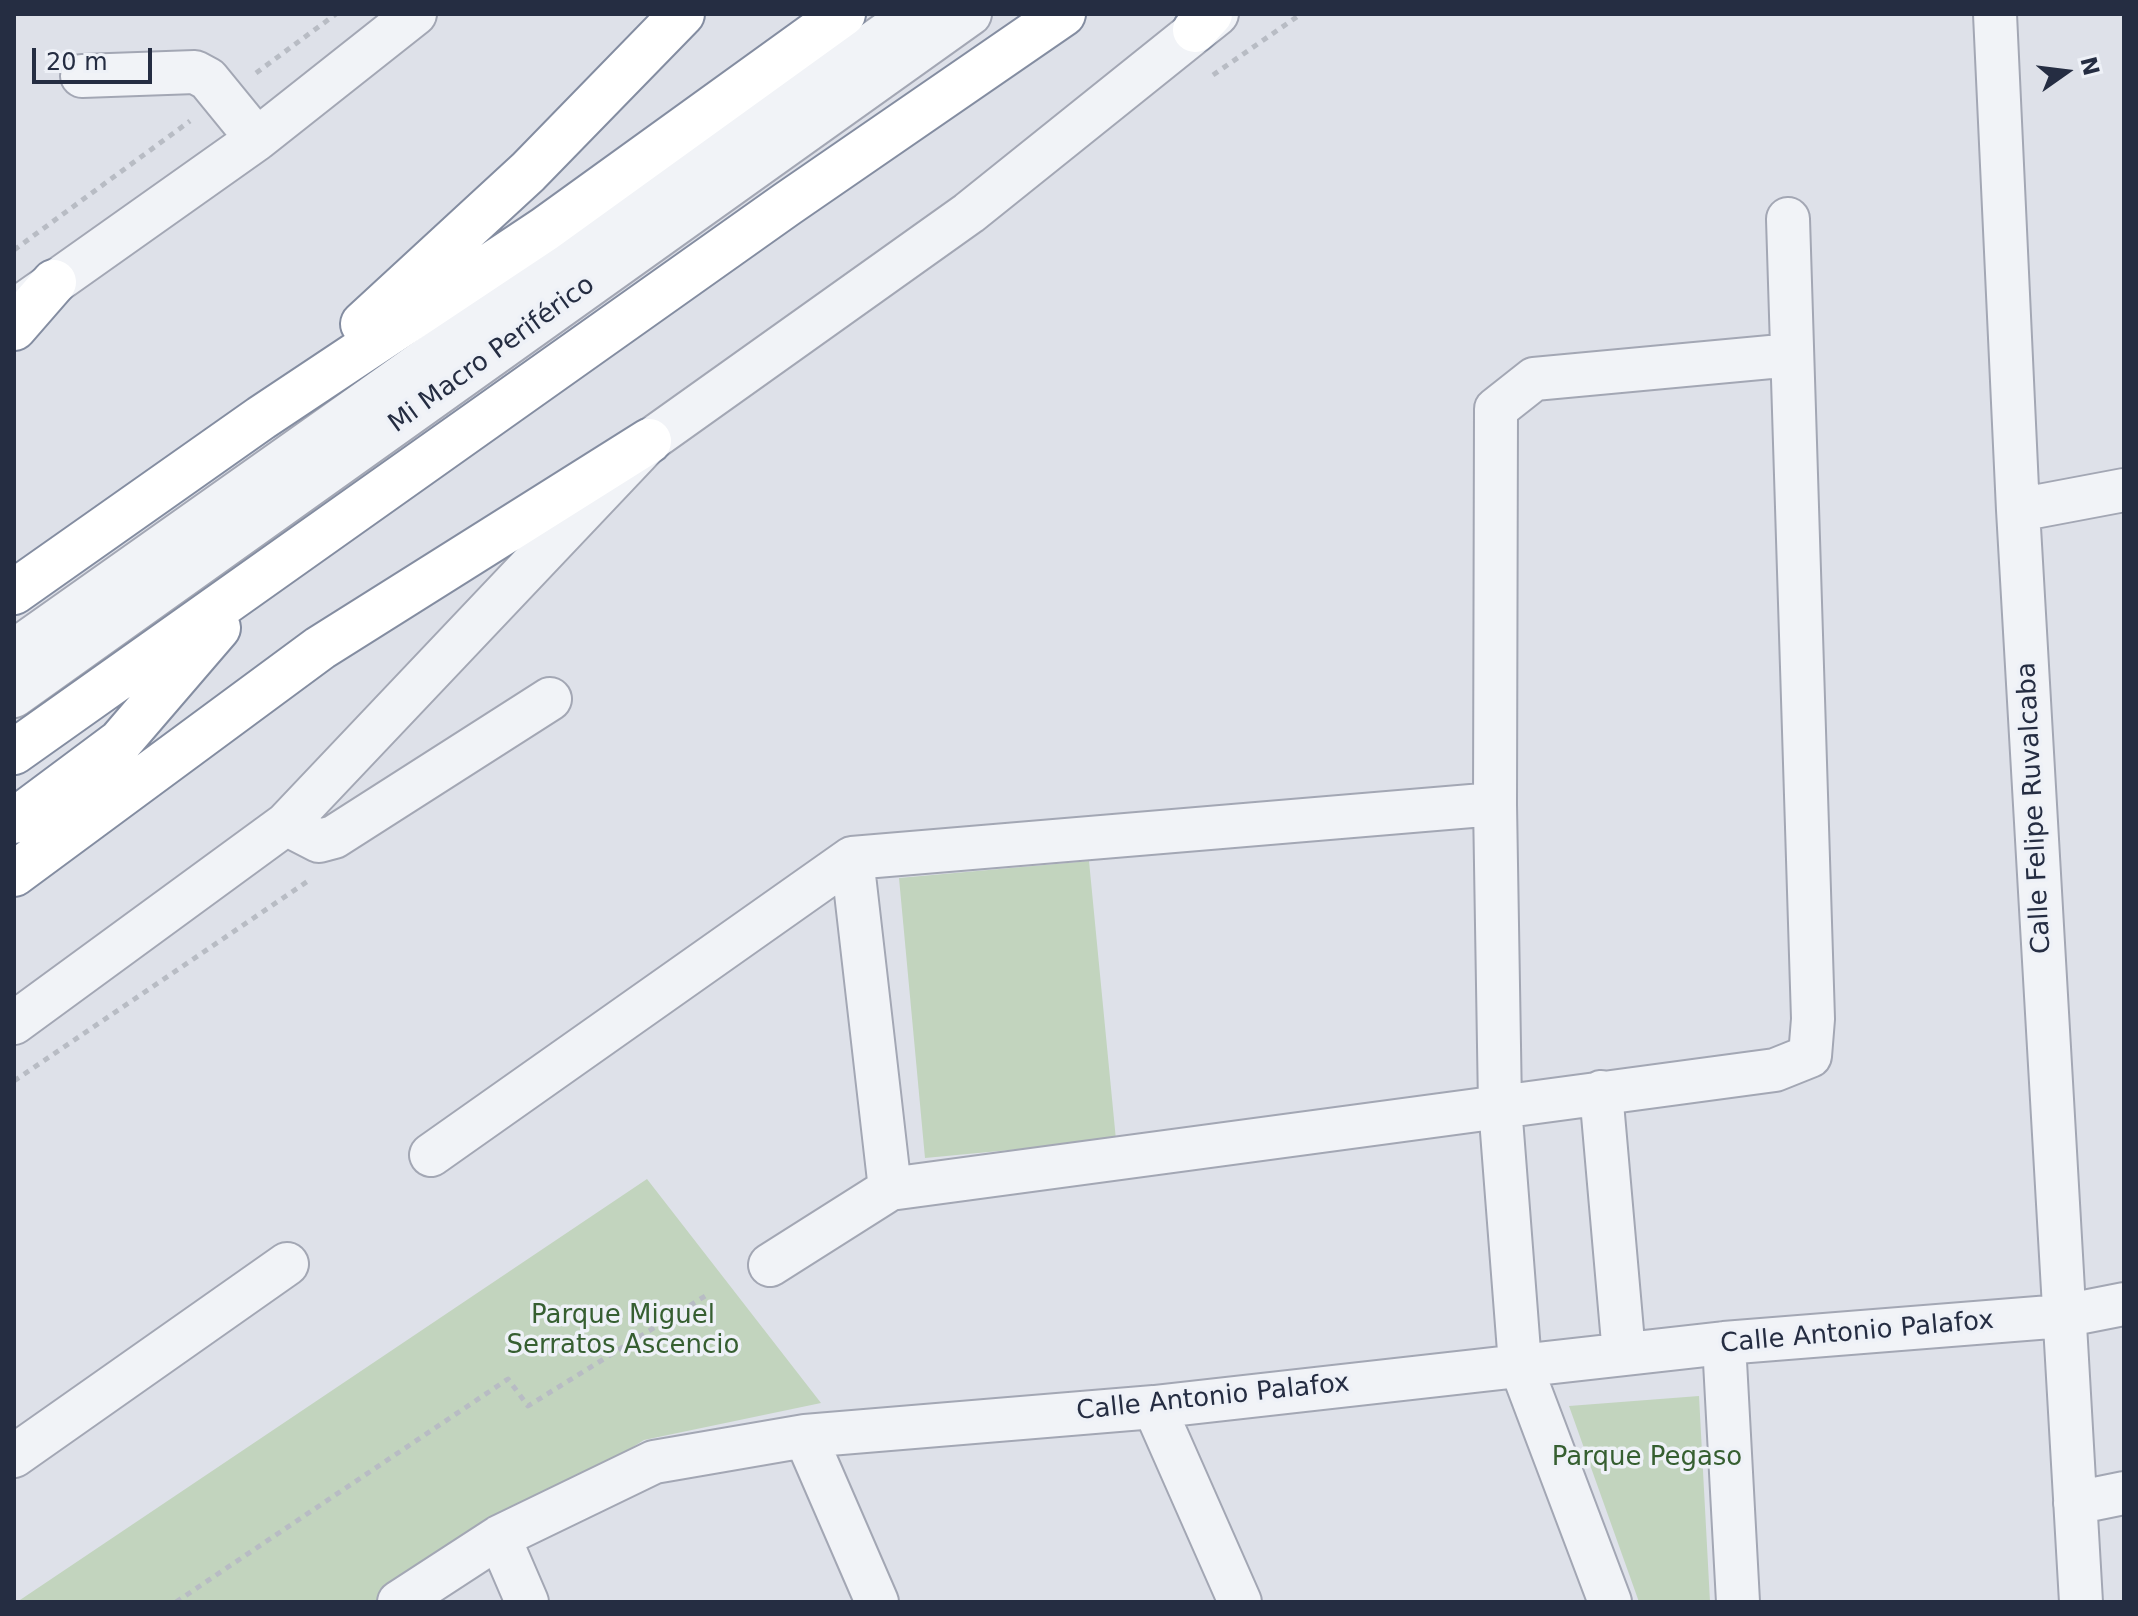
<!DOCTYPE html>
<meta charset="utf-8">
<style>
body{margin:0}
#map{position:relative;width:2138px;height:1616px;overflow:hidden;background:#dee1e9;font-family:"DejaVu Sans",sans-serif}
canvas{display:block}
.frame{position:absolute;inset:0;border:16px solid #252d42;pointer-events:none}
.north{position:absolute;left:2026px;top:32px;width:80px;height:80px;-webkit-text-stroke:6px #eef1f7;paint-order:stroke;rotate:76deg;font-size:22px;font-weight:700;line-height:32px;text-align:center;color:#252d42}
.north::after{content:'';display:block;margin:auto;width:28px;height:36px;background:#252d42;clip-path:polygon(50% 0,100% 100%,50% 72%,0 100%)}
.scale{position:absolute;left:32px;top:48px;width:120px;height:36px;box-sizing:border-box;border:4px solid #252d42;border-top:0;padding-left:10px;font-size:24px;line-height:28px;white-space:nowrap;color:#252d42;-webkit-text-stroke:6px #eef1f7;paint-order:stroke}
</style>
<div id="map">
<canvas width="2138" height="1616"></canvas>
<div class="frame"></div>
<div class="north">N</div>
<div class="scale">20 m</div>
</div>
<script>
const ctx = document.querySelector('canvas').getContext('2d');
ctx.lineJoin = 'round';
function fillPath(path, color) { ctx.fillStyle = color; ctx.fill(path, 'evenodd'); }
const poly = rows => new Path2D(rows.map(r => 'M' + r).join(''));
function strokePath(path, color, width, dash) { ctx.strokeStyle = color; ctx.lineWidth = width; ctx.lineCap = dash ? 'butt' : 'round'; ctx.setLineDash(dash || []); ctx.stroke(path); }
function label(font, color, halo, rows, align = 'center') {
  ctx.font = font + ' "DejaVu Sans",sans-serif'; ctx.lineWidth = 7; ctx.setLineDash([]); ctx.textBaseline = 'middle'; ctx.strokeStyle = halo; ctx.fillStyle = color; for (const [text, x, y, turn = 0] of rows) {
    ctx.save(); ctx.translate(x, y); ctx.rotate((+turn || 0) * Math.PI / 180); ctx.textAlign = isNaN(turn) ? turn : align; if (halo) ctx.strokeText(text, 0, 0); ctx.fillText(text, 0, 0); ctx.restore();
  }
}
fillPath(poly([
 [1089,861,1116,1140,925,1158,899,878],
 [647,1179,821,1403,644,1440,388,1602,17,1602],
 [1699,1396,1710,1602,1639,1602,1569,1406]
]), '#c2d4be');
const minor = poly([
 [1995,14,2018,510,2081,1602],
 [82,76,195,72,208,79,257,139],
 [24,304,257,139,415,14],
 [2018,510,2124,490],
 [14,651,914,14],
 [14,696,970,14],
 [286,824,319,841,334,837,550,699],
 [852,858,890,1189],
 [14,1023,286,824,649,441,969,213,1217,14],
 [1601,1092,1624,1354],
 [431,1155,852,858,1495,804],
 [770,1265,890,1189,1775,1070,1810,1056,1813,1019,1788,219],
 [1724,1343,1738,1602],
 [1154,1407,1240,1602],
 [805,1436,877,1602],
 [14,1456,287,1264],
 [2075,1503,2124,1493],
 [499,1537,527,1602],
 [399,1602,499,1537,654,1462,805,1436,1154,1407,1724,1343,2063,1316,2124,1304],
 [1610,1602,1520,1364,1500,1106,1495,804,1496,409,1534,379,1792,355]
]);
const highway = poly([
 [1195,30,1210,14],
 [363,324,528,172,682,14],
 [14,328,54,282],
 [14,592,261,418,545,229,843,14],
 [14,752,787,204,1063,14],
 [14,821,120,742,218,628],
 [14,874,320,648,649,441]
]);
strokePath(minor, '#a3a7b4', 46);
strokePath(highway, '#848da1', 48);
strokePath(poly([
 [256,73,336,14],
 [1213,75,1301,14],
 [14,250,190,121],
 [14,1081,308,881],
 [176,1602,508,1379,528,1406,710,1293]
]), '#b8bcc4', 5, [6, 6]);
strokePath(minor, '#f1f3f7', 42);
strokePath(highway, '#fff', 44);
label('26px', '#252d42', '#eef1f7', [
 ["Mi Macro Periférico",492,355,-36],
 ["Calle Felipe Ruvalcaba",2035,808,-93],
 ["Calle Antonio Palafox",1857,1333,-5],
 ["Calle Antonio Palafox",1213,1398,-6]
]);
label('26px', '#365f31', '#eef1f7', [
 ["Parque Miguel",623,1316],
 ["Serratos Ascencio",623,1346],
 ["Parque Pegaso",1647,1458]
]);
</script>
